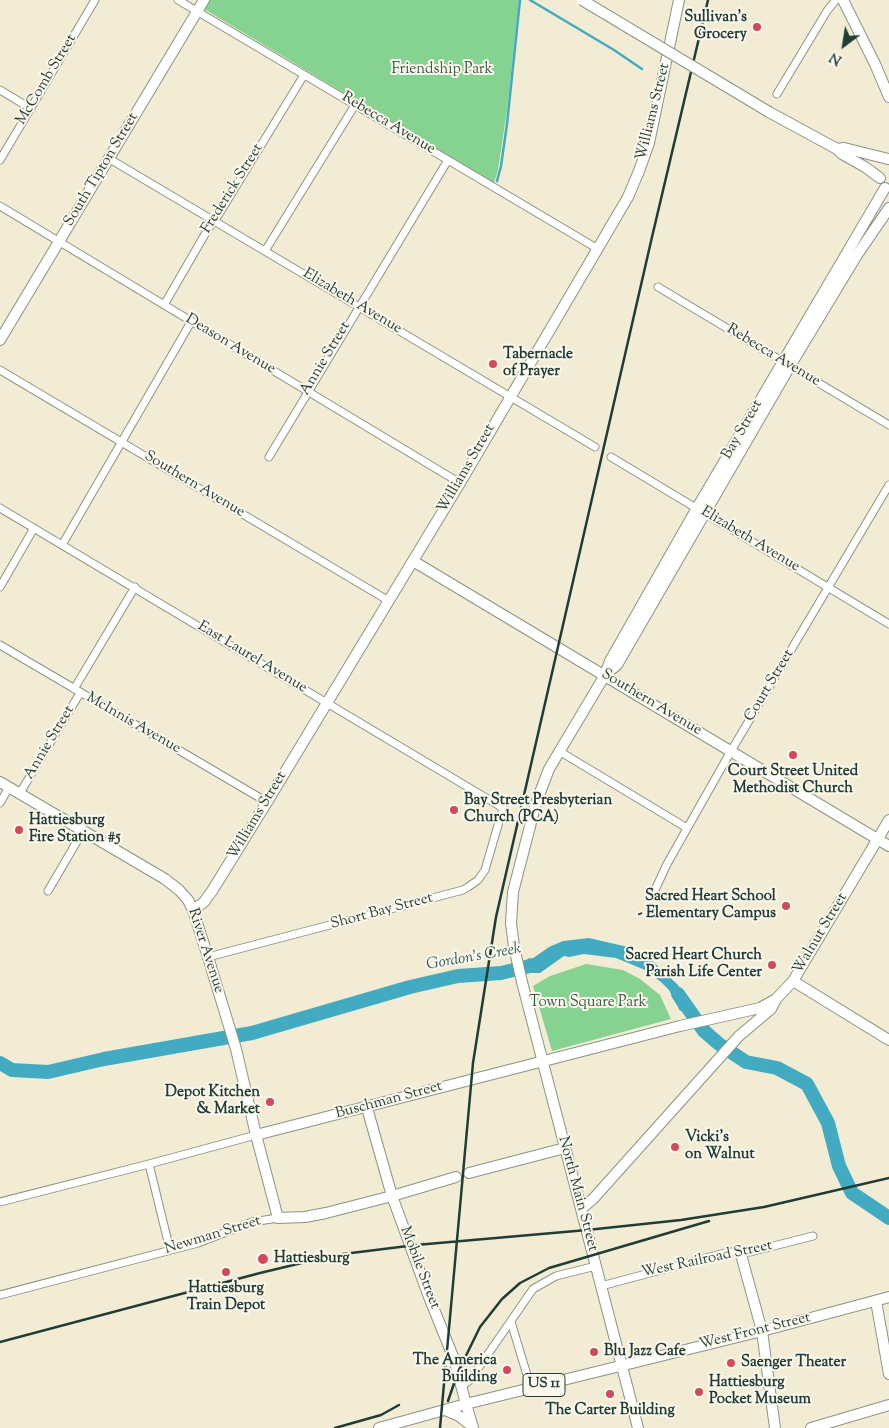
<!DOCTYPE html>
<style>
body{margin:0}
#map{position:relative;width:889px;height:1428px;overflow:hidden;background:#f3ecd5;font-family:"Sorts Mill Goudy",serif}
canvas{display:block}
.north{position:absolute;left:819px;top:20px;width:50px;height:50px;-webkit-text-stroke:4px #fbf7ec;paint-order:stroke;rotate:211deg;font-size:14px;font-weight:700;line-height:20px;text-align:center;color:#1f3d34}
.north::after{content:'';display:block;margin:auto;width:18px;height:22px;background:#1f3d34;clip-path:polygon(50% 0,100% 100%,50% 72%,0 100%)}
</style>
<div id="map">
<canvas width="889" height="1428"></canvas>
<div class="north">N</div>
</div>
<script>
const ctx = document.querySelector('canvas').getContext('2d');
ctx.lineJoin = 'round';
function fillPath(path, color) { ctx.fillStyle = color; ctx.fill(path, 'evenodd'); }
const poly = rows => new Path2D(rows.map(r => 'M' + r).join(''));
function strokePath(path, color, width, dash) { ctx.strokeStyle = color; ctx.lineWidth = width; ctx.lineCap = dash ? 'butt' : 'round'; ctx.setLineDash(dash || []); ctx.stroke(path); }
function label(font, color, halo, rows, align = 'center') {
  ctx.font = font + ' "Sorts Mill Goudy",serif'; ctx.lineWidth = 4; ctx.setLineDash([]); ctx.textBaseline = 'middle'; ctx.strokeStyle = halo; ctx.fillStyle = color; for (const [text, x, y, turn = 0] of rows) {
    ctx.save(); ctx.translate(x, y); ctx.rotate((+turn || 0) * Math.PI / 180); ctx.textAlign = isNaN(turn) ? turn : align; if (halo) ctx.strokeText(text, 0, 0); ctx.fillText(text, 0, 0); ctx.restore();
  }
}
fillPath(poly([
 [209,0,519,0,507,110,498,170,494,183,204,9],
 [586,964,623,970,640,979,660,995,671,1019,552,1051,533,986,550,976]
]), '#86d290');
fillPath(poly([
 [589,938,628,947,646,955,677,984,688,997,692,1006,680,1011,669,990,661,982,645,970,616,958,584,954,569,957,564,956,540,973,530,973,526,961,529,958,532,959,549,947,563,941]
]), '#42abc1');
strokePath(poly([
 [530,0,614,50,642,69],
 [497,181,501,166,507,124,520,0]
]), '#42abc1', 2.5);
strokePath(poly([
 [678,994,704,1031,719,1044,746,1062,777,1068,807,1084,828,1123,839,1166,852,1193,889,1218],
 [0,1063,12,1070,48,1072,104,1059,252,1033,410,987,458,976,501,973,538,964,545,959]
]), '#42abc1', 14);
const street = poly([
 [178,0,598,249],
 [0,90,30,108],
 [777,94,827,11,836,0],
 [108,158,595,447],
 [0,160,95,0],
 [0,206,460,483],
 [265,251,355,105],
 [658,287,889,425],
 [164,305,208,229,219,214,304,75],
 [0,370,389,601],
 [269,457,448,160],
 [611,457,889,624],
 [0,508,503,808,485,870,478,880,468,887,463,890,208,957],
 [62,545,191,322],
 [0,587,34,528],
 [0,645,267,802],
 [74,689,135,587],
 [559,751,687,828],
 [20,793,80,693],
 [0,803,9,787],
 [655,890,667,864,731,751,889,485],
 [48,891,83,831],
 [149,1164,170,1250],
 [0,1202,149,1164,256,1135],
 [601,1286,725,1253,740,1251,750,1252,813,1236],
 [0,1295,198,1243,252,1222,278,1218],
 [511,1322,531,1388],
 [462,1386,470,1380,533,1289,556,1276,596,1266]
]);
const secondary = poly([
 [843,0,875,64,889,97],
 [769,112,837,149,842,154,865,167,880,178],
 [837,149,844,148,888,159],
 [0,340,204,0],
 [413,561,889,846],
 [606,674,617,665,790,366,857,255,889,208],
 [0,782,165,879,179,890,188,900,193,910,208,957,236,1049,256,1135,278,1218,305,1217,326,1213,392,1196,456,1177],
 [193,910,204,902,212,891,267,802,460,483,628,197,639,171,649,143,679,0],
 [793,981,889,1040],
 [367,1108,392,1196,429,1297,454,1359,466,1404,379,1428],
 [256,1135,680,1026,760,1008,776,999],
 [469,1173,565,1148],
 [581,1209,593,1199,739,1036,771,1009,776,999,793,981,889,820],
 [740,1251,762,1331,775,1428],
 [876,1301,889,1374],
 [638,1428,522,982,514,947,511,923,513,892,536,803,549,769,605,675,610,661,697,508,885,188]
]);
const primary = poly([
 [445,1410,459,1416,473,1427],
 [473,1428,466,1404,762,1331,889,1297],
 [811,1428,889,1405]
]);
strokePath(street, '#899484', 9);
strokePath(secondary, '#899484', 12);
strokePath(primary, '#899484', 12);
strokePath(street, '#fff', 7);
strokePath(secondary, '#fff', 10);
strokePath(primary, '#fff', 10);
strokePath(poly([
 [0,1342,260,1273,335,1255,416,1245,587,1230,681,1220,764,1207,889,1178],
 [448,1401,458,1372,480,1327,502,1299,520,1283,549,1268,709,1221],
 [335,1428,381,1415,399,1405],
 [440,1428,473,1063,496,917,652,237,708,0]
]), '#1f3d34', 2.5);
const secondaryBridge = poly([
 [582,0,769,112]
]);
strokePath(secondaryBridge, '#899484', 12, []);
strokePath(secondaryBridge, '#fff', 10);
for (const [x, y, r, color] of [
 [757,27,5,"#d1495b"],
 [493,364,5,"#d1495b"],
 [793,755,5,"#d1495b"],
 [454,810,5,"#d1495b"],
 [19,830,5,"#d1495b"],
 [786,906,5,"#d1495b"],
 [772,965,5,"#d1495b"],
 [270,1102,5,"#d1495b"],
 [675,1147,5,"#d1495b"],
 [263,1259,6,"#d1495b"],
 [226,1272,5,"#d1495b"],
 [594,1352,5,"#d1495b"],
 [731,1363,5,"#d1495b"],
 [507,1370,5,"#d1495b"],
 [699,1392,5,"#d1495b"],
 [610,1394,5,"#d1495b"]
]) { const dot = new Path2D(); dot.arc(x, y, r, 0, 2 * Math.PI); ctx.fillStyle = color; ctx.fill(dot); strokePath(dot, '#fbf7ec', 2); }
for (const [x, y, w] of [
 [544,1385,42]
]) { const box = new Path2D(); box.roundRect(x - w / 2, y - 11.5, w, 23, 4); ctx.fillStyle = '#fbf7ec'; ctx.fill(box); strokePath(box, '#1f3d34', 1); }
label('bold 14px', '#1f3d34', null, [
 ["US 11",544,1385]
]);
label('bold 15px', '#1f3d34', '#fbf7ec', [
 ["Sullivan's",747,18,"right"],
 ["Grocery",747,35,"right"],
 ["Tabernacle",503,355],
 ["of Prayer",503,372],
 ["Court Street United",793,772,"center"],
 ["Methodist Church",793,789,"center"],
 ["Bay Street Presbyterian",464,801],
 ["Church (PCA)",464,818],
 ["Hattiesburg",29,821],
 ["Fire Station #5",29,838],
 ["Sacred Heart School",776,897,"right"],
 ["- Elementary Campus",776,914,"right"],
 ["Sacred Heart Church",762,956,"right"],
 ["Parish Life Center",762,973,"right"],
 ["Depot Kitchen",260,1093,"right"],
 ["& Market",260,1110,"right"],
 ["Vicki's",685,1138],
 ["on Walnut",685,1155],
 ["Hattiesburg",274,1259],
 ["Hattiesburg",226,1289,"center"],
 ["Train Depot",226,1306,"center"],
 ["Blu Jazz Cafe",604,1352],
 ["The America",497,1361,"right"],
 ["Building",497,1378,"right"],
 ["Saenger Theater",741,1363],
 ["Hattiesburg",709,1383],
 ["Pocket Museum",709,1400],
 ["The Carter Building",610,1411,"center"]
], 'left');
label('15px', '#345b46', '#fbf7ec', [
 ["Friendship Park",442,70],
 ["Town Square Park",588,1003]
]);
label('15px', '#1f3d34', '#fbf7ec', [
 ["McComb Street",47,80,-59],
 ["Williams Street",654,112,-76],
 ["Rebecca Avenue",388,124,31],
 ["South Tipton Street",102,170,-59],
 ["Frederick Street",233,189,-58],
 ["Elizabeth Avenue",352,302,31],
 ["Deason Avenue",230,345,31],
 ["Rebecca Avenue",773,356,31],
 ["Annie Street",326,359,-59],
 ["Bay Street",743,430,-60],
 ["Williams Street",467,469,-60],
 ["Southern Avenue",194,485,31],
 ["Elizabeth Avenue",750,540,31],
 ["East Laurel Avenue",252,658,31],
 ["Court Street",770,686,-59],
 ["Southern Avenue",651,703,31],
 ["McInnis Avenue",133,724,30],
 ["Annie Street",50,743,-59],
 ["Williams Street",258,816,-59],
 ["Short Bay Street",382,912,-15],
 ["Walnut Street",821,934,-59],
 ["River Avenue",205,951,72],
 ["Buschman Street",389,1101,-15],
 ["North Main Street",577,1194,75],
 ["Newman Street",213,1236,-17],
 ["West Railroad Street",707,1260,-12],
 ["Mobile Street",419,1268,69],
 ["West Front Street",755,1332,-14]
]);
label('italic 16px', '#2a5e5e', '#fbf7ec', [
 ["Gordon's Creek",474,958,-10]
]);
</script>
